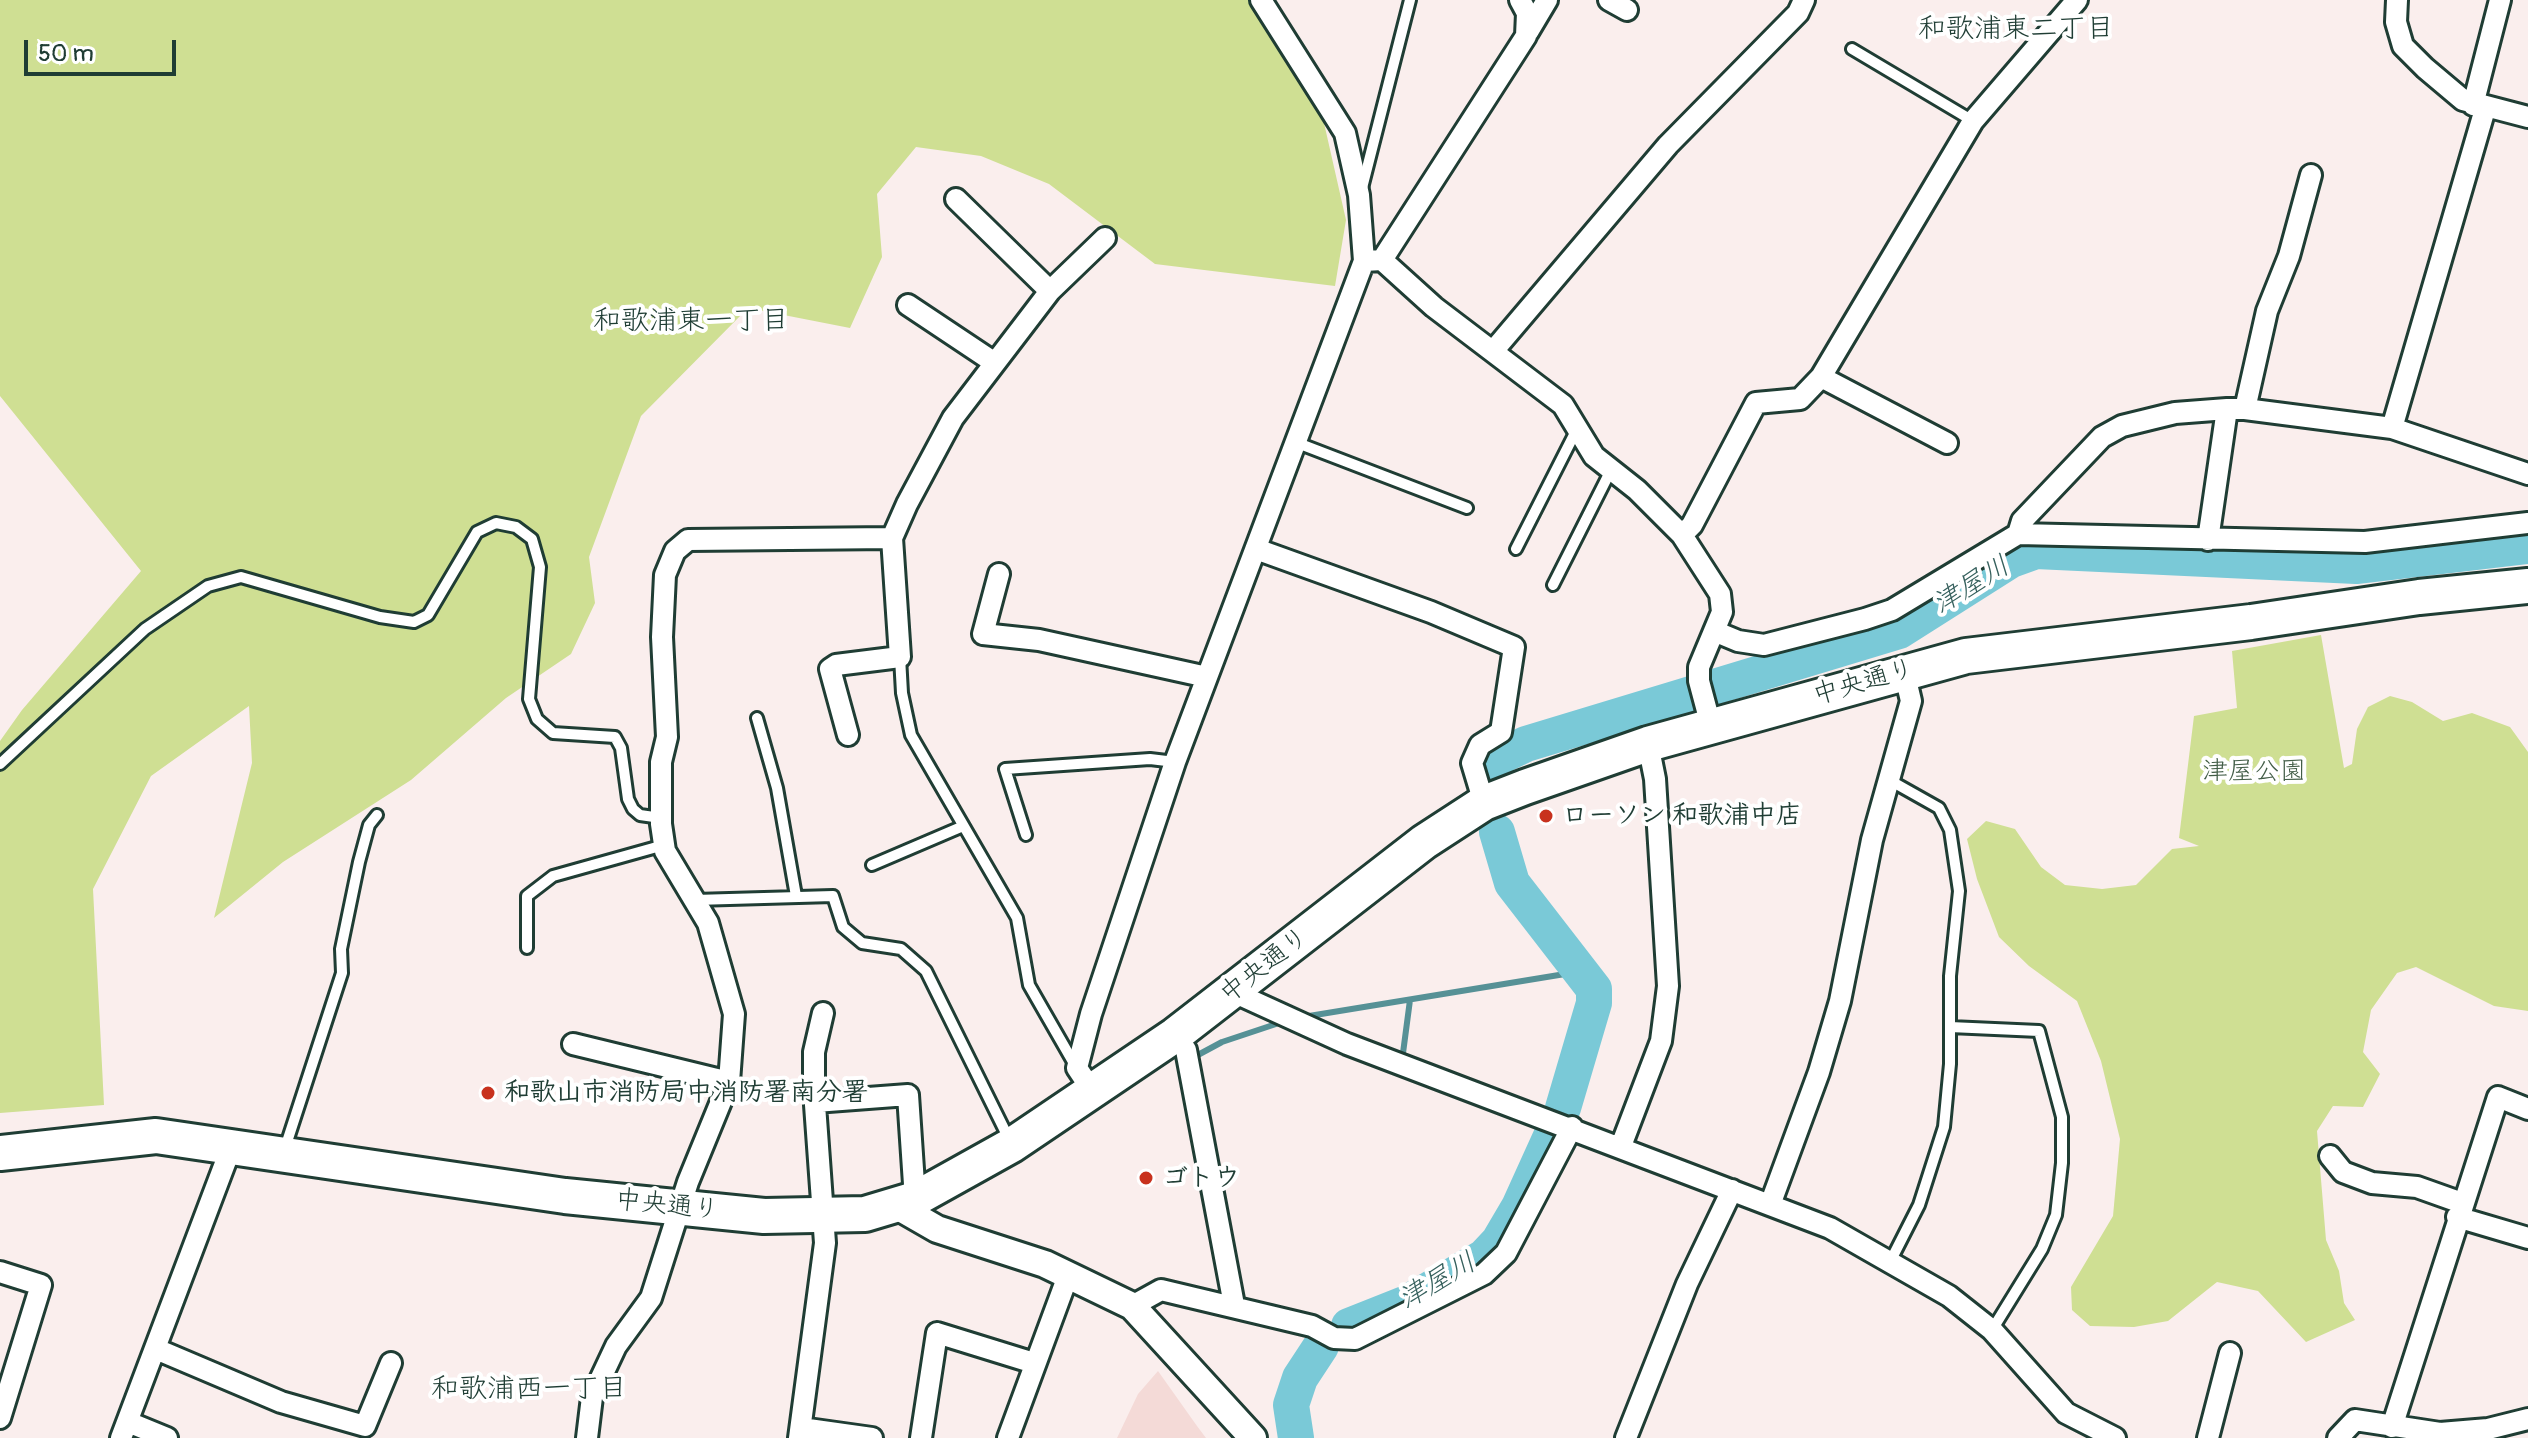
<!DOCTYPE html>
<meta charset="utf-8">
<style>
body{margin:0}
#map{position:relative;width:2528px;height:1438px;overflow:hidden;background:#faeeed;font-family:Pangolin,sans-serif}
canvas{display:block}
.scale{position:absolute;left:24px;top:40px;width:152px;height:36px;box-sizing:border-box;border:4px solid #1f3d34;border-top:0;padding-left:10px;font-size:24px;line-height:28px;white-space:nowrap;color:#1f3d34;-webkit-text-stroke:6px #fff;paint-order:stroke}
</style>
<div id="map">
<canvas width="2528" height="1438"></canvas>
<div class="scale">50 m</div>
</div>
<script>
const ctx = document.querySelector('canvas').getContext('2d');
ctx.lineJoin = 'round';
function fillPath(path, color) { ctx.fillStyle = color; ctx.fill(path, 'evenodd'); }
const poly = rows => new Path2D(rows.map(r => 'M' + r).join(''));
function strokePath(path, color, width, dash) { ctx.strokeStyle = color; ctx.lineWidth = width; ctx.lineCap = dash ? 'butt' : 'round'; ctx.setLineDash(dash || []); ctx.stroke(path); }
function label(font, color, halo, rows, align = 'center') {
  ctx.font = font + ' Pangolin,"Klee One",sans-serif'; ctx.lineWidth = 8; ctx.setLineDash([]); ctx.textBaseline = 'middle'; ctx.strokeStyle = halo; ctx.fillStyle = color; for (const [text, x, y, turn = 0] of rows) {
    ctx.save(); ctx.translate(x, y); ctx.rotate((+turn || 0) * Math.PI / 180); ctx.textAlign = isNaN(turn) ? turn : align; if (halo) ctx.strokeText(text, 0, 0); ctx.fillText(text, 0, 0); ctx.restore();
  }
}
fillPath(poly([
 [1158,1371,1197,1426,1206,1438,1117,1438,1138,1394]
]), '#f4dad7');
fillPath(poly([
 [0,0,1251,0,1324,123,1346,220,1335,286,1155,264,1049,184,981,156,916,147,877,194,882,257,850,328,748,308,641,416,589,557,595,603,571,654,506,698,411,780,283,862,214,918,252,763,249,706,151,776,93,889,104,1105,0,1113,0,741,22,710,141,571,0,396],
 [2321,635,2344,768,2352,764,2357,729,2368,707,2390,696,2412,702,2443,721,2472,713,2510,727,2528,752,2528,1011,2494,1006,2416,967,2397,973,2371,1010,2363,1052,2380,1074,2363,1107,2333,1106,2317,1131,2326,1240,2339,1271,2344,1303,2355,1320,2306,1342,2258,1291,2217,1282,2168,1321,2134,1327,2090,1326,2072,1310,2071,1287,2113,1216,2120,1139,2101,1061,2077,1001,2029,966,1999,937,1977,879,1967,839,1986,821,2015,829,2041,867,2065,885,2102,889,2136,885,2172,849,2199,846,2179,838,2194,716,2237,708,2232,651]
]), '#cfdf93');
strokePath(poly([
 [1309,1016,1565,974,1572,957],
 [1403,1053,1410,1000],
 [1196,1056,1222,1042,1276,1024]
]), '#569196', 6);
strokePath(poly([
 [1495,770,1499,757,1526,744,1899,631,2011,560,2036,551,2356,566,2528,546],
 [1497,832,1512,883,1594,989,1594,1003,1563,1108],
 [1349,1326,1407,1303,1484,1257,1499,1241,1519,1207,1553,1132],
 [1296,1438,1291,1405,1300,1378,1321,1346]
]), '#7ac9d7', 36);
const service = poly([
 [1852,49,1973,121],
 [1362,188,1410,0],
 [1295,442,1467,508],
 [1516,549,1578,427],
 [1553,585,1611,470],
 [900,657,902,693,911,735,1017,918,1029,985,1076,1067],
 [757,718,777,788,796,896],
 [0,764,145,629,208,586,241,577,380,617,414,622,428,615,477,532,496,523,516,527,532,539,540,567,529,699,537,719,553,733,615,737,621,748,628,799,633,809,640,815,661,818],
 [1026,835,1005,769,1150,759,1175,762],
 [872,865,961,827],
 [695,900,833,896,843,927,862,943,901,949,926,971,1010,1141],
 [527,948,527,896,553,876,664,845],
 [1950,1027,2039,1031,2062,1117,2062,1163,2056,1215,2042,1249,1992,1330],
 [285,1148,342,973,341,949,359,862,369,825,377,815],
 [1890,1262,1919,1205,1944,1127,1950,1064,1950,976,1959,891,1950,830,1939,808,1891,781]
]);
const minor = poly([
 [1261,0,1345,133,1359,195,1364,261],
 [1609,0,1627,10],
 [2397,0,2396,22,2403,46,2425,68,2463,100,2528,117],
 [1528,32,1547,0],
 [2473,105,2500,0],
 [956,199,1050,291],
 [1382,260,1526,36,1527,13,1520,0],
 [908,305,995,363],
 [1494,350,1668,145,1798,13,1804,0],
 [1821,377,1973,121,2077,0],
 [2245,409,2392,428,2528,474],
 [2392,428,2485,109],
 [2018,534,2022,521,2102,437,2122,426,2175,413,2227,409],
 [1682,535,1692,525,1756,403,1800,399,1821,377,1947,443],
 [2208,540,2227,409,2245,409,2267,311,2289,256,2311,175],
 [1256,549,1431,612,1514,647,1501,732,1480,745,1472,763,1484,803],
 [999,574,983,634,1039,640,1207,677],
 [1714,631,1738,641,1764,645,1865,619,1892,610,2018,534,2365,542,2528,523],
 [848,735,830,669,836,665,900,657,892,538,907,504,953,418,1050,291,1105,238],
 [1233,992,1347,1044,1830,1228,1949,1296,1992,1330,2066,1413,2115,1438],
 [1175,1035,1186,1050,1234,1305],
 [573,1044,729,1082],
 [1091,1089,1077,1068,1091,1014,1175,762,1364,261,1382,260,1434,307,1563,405,1594,456,1637,490,1682,535,1720,594,1722,612,1699,667,1699,681,1711,726],
 [815,1102,908,1095,915,1199],
 [1621,1146,1661,1041,1668,986,1655,779,1648,744],
 [2330,1156,2343,1172,2372,1183,2417,1187,2462,1203],
 [1770,1205,1819,1072,1840,1001,1872,840,1911,701,1904,671],
 [2457,1217,2528,1238],
 [0,1272,41,1285,0,1418],
 [1132,1306,1161,1290,1312,1326,1334,1338,1355,1339,1484,1274,1506,1253,1572,1127],
 [156,1349,281,1402,365,1426,391,1363],
 [128,1422,167,1438],
 [2392,1427,2498,1097,2528,1109],
 [801,1428,872,1438],
 [121,1438,232,1145],
 [587,1438,592,1397,616,1346,651,1298,688,1182,729,1082,734,1014,708,923,665,851,661,824,661,762,667,737,662,637,665,575,675,551,688,540,892,538],
 [799,1438,825,1243,814,1091,814,1052,823,1013],
 [921,1438,937,1333,1034,1363],
 [1008,1438,1069,1273],
 [1626,1438,1687,1284,1732,1190],
 [2208,1438,2230,1353],
 [2338,1438,2355,1420,2440,1433,2488,1429,2528,1419]
]);
const tertiary = poly([
 [897,1206,937,1229,1045,1264,1132,1306,1253,1438]
]);
const trunk = poly([
 [0,1153,156,1136,565,1196,764,1216,865,1214,915,1199,1012,1145,1175,1035,1424,842,1484,803,1525,787,1648,744,1966,656,2251,622,2419,597,2528,586]
]);
strokePath(service, '#1f3d34', 16);
strokePath(minor, '#1f3d34', 26);
strokePath(tertiary, '#1f3d34', 32);
strokePath(trunk, '#1f3d34', 40);
strokePath(service, '#fff', 10);
strokePath(minor, '#fff', 20);
strokePath(tertiary, '#fff', 26);
strokePath(trunk, '#fff', 34);
for (const [x, y, r, color] of [
 [1546,816,8,"#c8321e"],
 [488,1093,8,"#c8321e"],
 [1146,1178,8,"#c8321e"]
]) { const dot = new Path2D(); dot.arc(x, y, r, 0, 2 * Math.PI); ctx.fillStyle = color; ctx.fill(dot); strokePath(dot, '#fff', 3); }
label('26px', '#1f3d34', '#fff', [
 ["中央通り",1864,683,-16],
 ["中央通り",1265,966,-38],
 ["中央通り",667,1206,6]
]);
label('26px', '#425d47', '#fff', [
 ["津屋公園",2254,772]
]);
label('bold 26px', '#1f3d34', '#fff', [
 ["ローソン 和歌浦中店",1562,816],
 ["和歌山市消防局中消防署南分署",504,1093],
 ["ゴトウ",1162,1178]
], 'left');
label('28px', '#1f3d34', '#fff', [
 ["和歌浦東二丁目",2016,30],
 ["和歌浦東一丁目",691,322],
 ["和歌浦西一丁目",529,1390]
]);
label('italic 28px', '#36605d', '#fff', [
 ["津屋川",1972,586,-31],
 ["津屋川",1438,1282,-30]
]);
</script>
